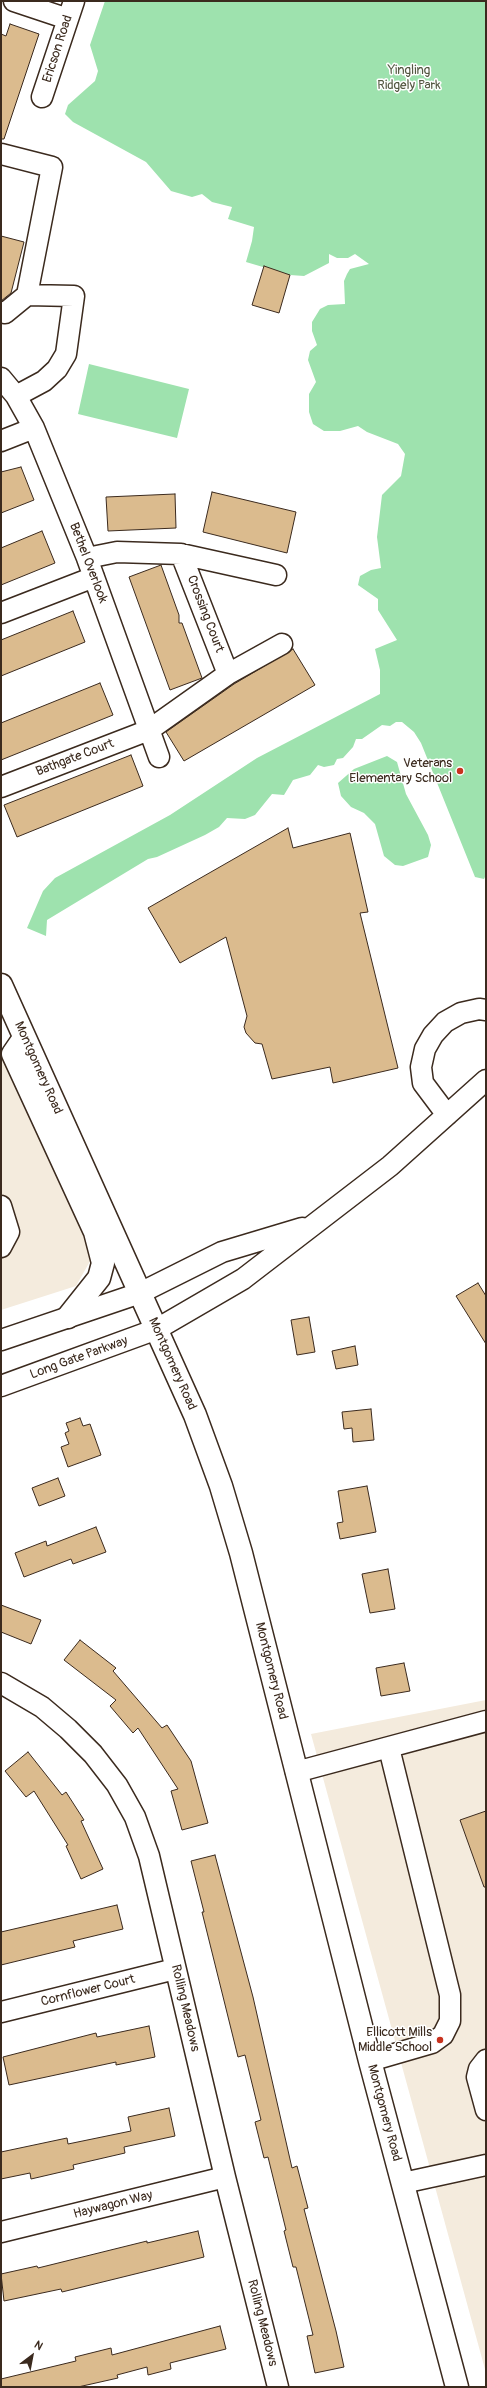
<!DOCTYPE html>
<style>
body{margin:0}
#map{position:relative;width:487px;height:2388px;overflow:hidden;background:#fff;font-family:Pangolin,sans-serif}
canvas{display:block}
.frame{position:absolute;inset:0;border:2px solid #3b2a1e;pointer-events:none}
.north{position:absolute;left:12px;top:2336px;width:40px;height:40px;-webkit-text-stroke:3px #fff;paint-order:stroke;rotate:32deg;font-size:11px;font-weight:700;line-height:16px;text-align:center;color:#3b2a1e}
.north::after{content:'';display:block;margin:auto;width:14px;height:18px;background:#3b2a1e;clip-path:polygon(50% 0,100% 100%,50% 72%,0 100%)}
</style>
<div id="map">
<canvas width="487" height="2388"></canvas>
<div class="frame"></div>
<div class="north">N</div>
</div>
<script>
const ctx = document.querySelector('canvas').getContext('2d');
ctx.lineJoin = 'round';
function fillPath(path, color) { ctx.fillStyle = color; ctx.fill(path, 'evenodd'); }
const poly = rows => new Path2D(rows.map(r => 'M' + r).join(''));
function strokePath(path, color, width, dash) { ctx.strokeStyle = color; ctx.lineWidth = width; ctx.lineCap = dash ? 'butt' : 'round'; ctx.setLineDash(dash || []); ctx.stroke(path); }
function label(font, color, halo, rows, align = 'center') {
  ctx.font = font + ' Pangolin,sans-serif'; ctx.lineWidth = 3; ctx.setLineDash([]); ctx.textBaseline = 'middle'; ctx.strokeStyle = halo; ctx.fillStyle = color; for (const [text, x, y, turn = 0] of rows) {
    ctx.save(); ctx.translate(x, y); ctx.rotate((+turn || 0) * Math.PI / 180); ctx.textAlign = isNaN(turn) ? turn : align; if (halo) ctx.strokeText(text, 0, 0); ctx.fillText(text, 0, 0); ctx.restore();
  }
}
fillPath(poly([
 [1,1048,93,1256,76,1286,1,1310],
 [486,1700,486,2373,311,1734]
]), '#f4ebdd');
fillPath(poly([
 [105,1,486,1,486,875,484,879,475,877,421,743,414,732,402,722,396,722,390,726,382,725,362,739,356,739,353,747,343,758,337,759,334,765,324,767,318,765,310,775,293,780,284,795,272,794,255,815,245,819,227,818,219,827,205,835,157,857,148,859,47,920,46,936,27,928,43,891,55,878,170,815,257,758,380,694,380,670,375,649,397,640,378,610,378,599,358,585,360,576,371,570,381,568,377,537,382,495,401,476,405,454,398,444,367,432,358,426,340,431,324,431,313,424,309,412,309,394,316,382,308,360,310,351,317,345,312,331,312,322,320,309,328,305,345,304,344,281,347,274,350,269,369,264,355,254,348,258,337,258,329,254,329,263,304,276,290,275,246,262,252,241,254,227,228,219,232,207,212,202,202,194,192,197,171,191,146,162,73,122,65,114,68,105,95,81,98,71,90,45],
 [89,364,189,389,177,438,78,414],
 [387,756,397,762,406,794,428,835,431,845,428,857,403,866,395,865,384,856,375,824,364,813,351,807,341,796,338,783,354,769]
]), '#9ee2ae');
const building = poly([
 [10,24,39,34,4,139,1,139,1,34,6,36,10,24],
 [1,236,24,242,11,293,1,301,1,236],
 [264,266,290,275,279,313,252,305,264,266],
 [21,467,34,500,1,513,1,472,21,467],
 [212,492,296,512,287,553,203,532,212,492],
 [175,494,176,528,108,531,106,497,175,494],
 [42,531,55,563,1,585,1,548,42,531],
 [161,565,179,615,179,623,182,623,202,678,170,690,129,577,161,565],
 [73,611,85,642,1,676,1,640,73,611],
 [293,649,315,685,184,761,166,732,234,684,293,649],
 [100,683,113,715,1,760,1,723,100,683],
 [131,755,143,786,17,837,4,805,131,755],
 [288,828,293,848,350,833,368,912,360,913,398,1068,333,1083,330,1067,272,1079,262,1044,255,1043,246,1033,244,1027,247,1016,226,937,180,963,148,908,288,828],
 [478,1283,486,1296,486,1344,456,1296,478,1283],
 [309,1317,315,1352,297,1355,291,1320,309,1317],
 [355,1346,358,1365,336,1369,332,1351,355,1346],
 [371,1409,374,1440,353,1442,352,1428,344,1429,342,1412,371,1409],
 [80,1418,83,1426,90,1424,101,1455,68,1467,61,1447,69,1444,65,1433,69,1431,66,1423,80,1418],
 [58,1478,65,1496,39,1506,32,1488,58,1478],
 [367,1486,376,1532,340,1539,337,1523,343,1522,338,1491,367,1486],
 [96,1527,106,1552,73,1564,71,1559,24,1577,15,1553,46,1541,47,1546,96,1527],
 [388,1569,395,1609,370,1613,362,1574,388,1569],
 [1,1605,41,1620,31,1644,1,1632,1,1605],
 [80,1640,116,1668,113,1671,162,1728,167,1725,191,1761,208,1823,182,1830,171,1791,178,1789,138,1728,133,1733,110,1706,116,1700,64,1660,80,1640],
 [404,1663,410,1691,381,1696,376,1668,404,1663],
 [28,1752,62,1795,66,1792,84,1820,81,1821,103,1869,81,1879,66,1846,68,1845,34,1791,26,1797,5,1771,28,1752],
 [486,1811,486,1887,484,1887,460,1820,486,1811],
 [215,1855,253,1997,292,2168,297,2166,308,2208,304,2209,336,2331,344,2367,315,2373,307,2336,313,2335,296,2267,293,2267,284,2231,286,2230,268,2157,264,2158,255,2122,261,2120,245,2055,238,2057,202,1912,204,1912,191,1861,215,1855],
 [117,1905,123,1929,73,1941,75,1947,1,1965,1,1932,117,1905],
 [149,2026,155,2057,116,2065,116,2062,9,2085,3,2057,96,2033,97,2037,149,2026],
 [169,2108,175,2136,124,2147,125,2153,73,2165,74,2169,31,2179,30,2173,1,2179,1,2152,67,2138,68,2144,131,2131,128,2117,169,2108],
 [198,2231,204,2257,62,2292,61,2289,4,2301,1,2274,37,2266,38,2268,147,2241,147,2243,198,2231],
 [220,2326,226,2349,170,2363,171,2369,148,2375,147,2367,117,2375,118,2378,78,2387,1,2387,1,2379,76,2361,75,2357,111,2348,112,2355,220,2326]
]);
fillPath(building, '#dbbb8e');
strokePath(building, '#3b2a1e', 1);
const minor = poly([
 [14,1,68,19],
 [42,97,74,1],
 [1,154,52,167,27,295,74,296,66,354,57,369,44,381,16,396],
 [1,312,5,313,27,295],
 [1,378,16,396,34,428,87,558,159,757],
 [1,441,34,428],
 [181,554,276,575],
 [1,613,94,577],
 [228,674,282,644],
 [1,787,149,730,228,674,181,554,117,552,87,558],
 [447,1115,423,1083,421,1067,425,1049,433,1035,445,1022,461,1013,479,1009,486,1010],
 [1,1206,9,1232,1,1247],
 [1,1340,140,1293,222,1252,302,1228],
 [1,1386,157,1329,243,1279,390,1166,486,1080],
 [1,1683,42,1707,68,1729,93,1754,117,1785,135,1817,149,1856,225,2177,278,2387],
 [296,1772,486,1721],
 [1,2012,175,1969],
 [486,2060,479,2069,477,2077,486,2110],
 [370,2061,432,2043,443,2035,450,2021,450,1995,389,1748],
 [403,2183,486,2165],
 [1,2232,225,2177]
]);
const major = poly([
 [1,985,195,1415,221,1486,241,1553,370,2061,457,2387],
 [24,1038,13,1054,95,1232,103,1263,99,1278,68,1317]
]);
strokePath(minor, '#3b2a1e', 23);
strokePath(major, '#3b2a1e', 25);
strokePath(minor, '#fff', 20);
strokePath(major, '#fff', 22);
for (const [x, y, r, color] of [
 [460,771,4,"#c8321e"],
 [440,2040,4,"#c8321e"]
]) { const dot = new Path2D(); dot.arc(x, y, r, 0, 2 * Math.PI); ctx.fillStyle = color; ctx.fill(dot); strokePath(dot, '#fff', 1.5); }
label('13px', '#3b2a1e', '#fff', [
 ["Ericson Road",58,49,-72],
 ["Bethel Overlook",88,563,69],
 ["Crossing Court",205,614,69],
 ["Bathgate Court",75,758,-21],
 ["Montgomery Road",38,1068,66],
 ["Long Gate Parkway",79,1358,-20],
 ["Montgomery Road",172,1364,66],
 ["Montgomery Road",271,1671,76],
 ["Cornflower Court",88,1991,-14],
 ["Rolling Meadows",185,2008,77],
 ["Montgomery Road",384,2113,75],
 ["Haywagon Way",113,2205,-14],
 ["Rolling Meadows",262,2323,76]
]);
label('13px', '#545842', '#fff', [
 ["Yingling",409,71],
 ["Ridgely Park",409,86]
]);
label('13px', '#3b2a1e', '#fff', [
 ["Veterans",452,764],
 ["Elementary School",452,779],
 ["Ellicott Mills",432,2033],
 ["Middle School",432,2048]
], 'right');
</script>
